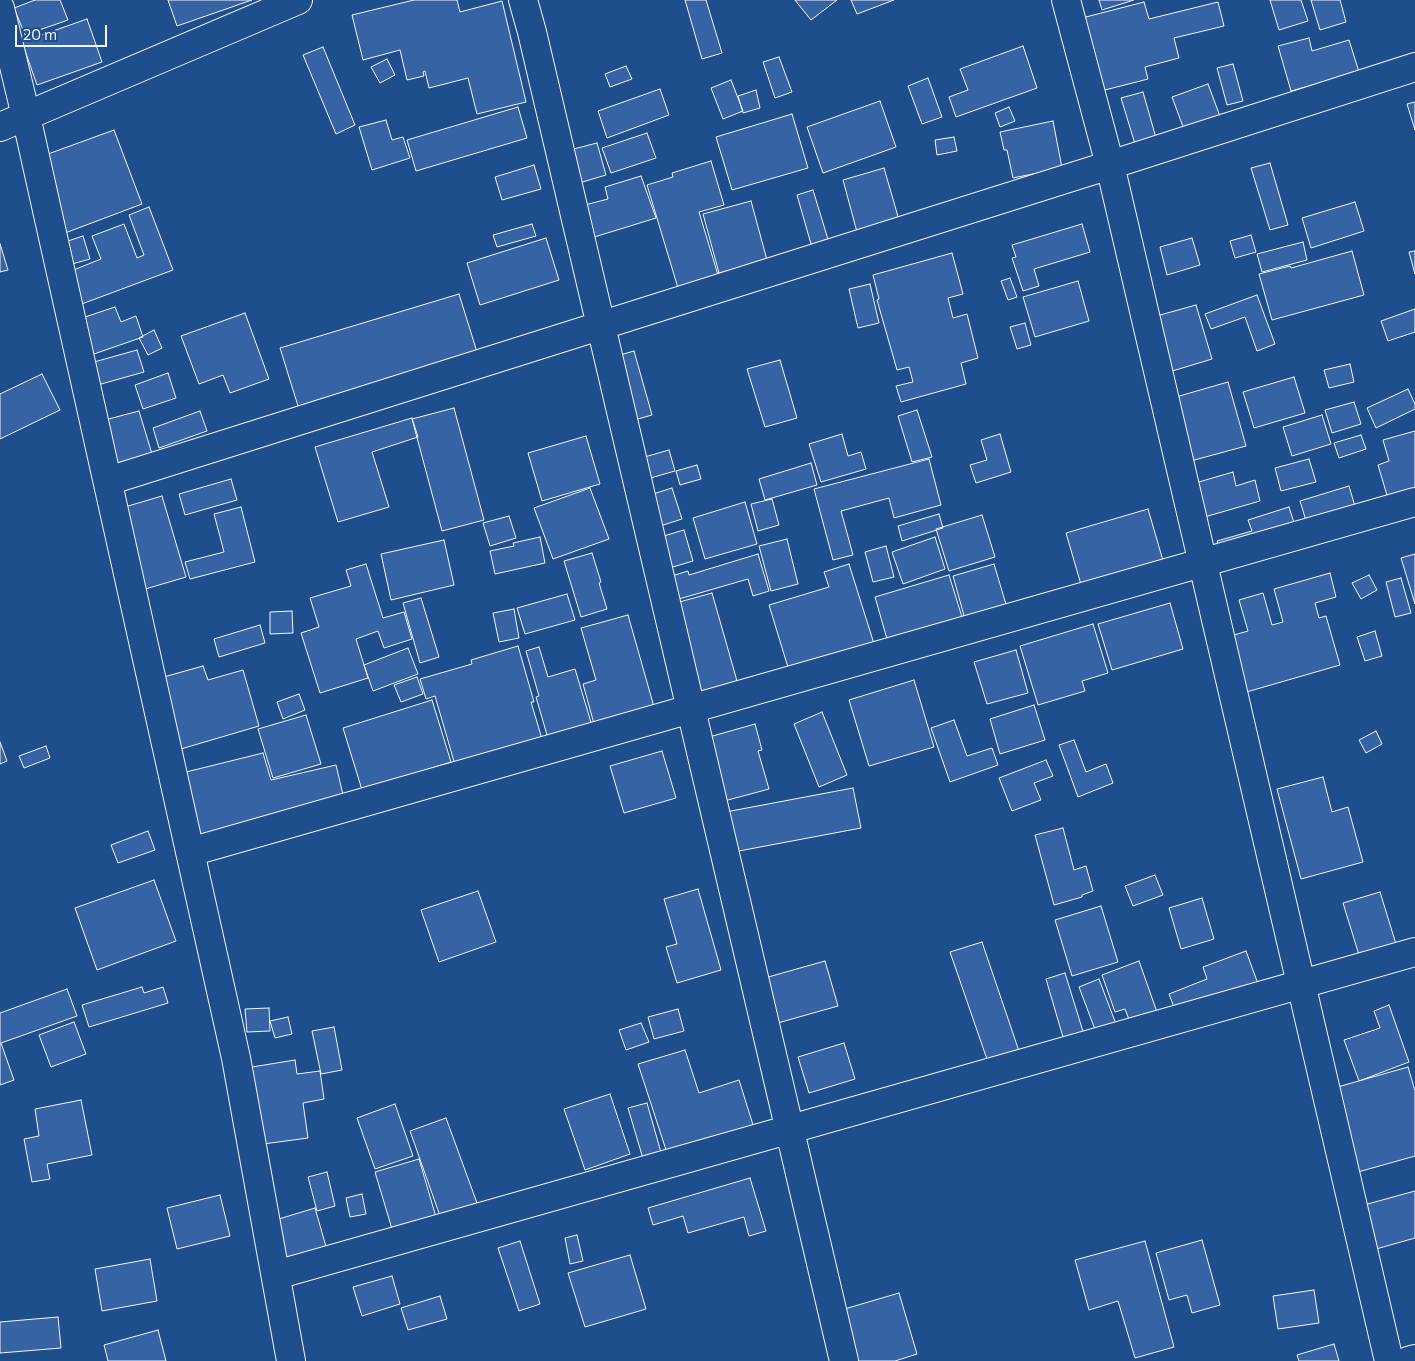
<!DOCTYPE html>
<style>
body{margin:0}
#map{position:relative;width:1415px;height:1361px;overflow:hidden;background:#1f4e8c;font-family:Commissioner,sans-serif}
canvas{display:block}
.scale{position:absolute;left:15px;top:25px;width:92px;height:22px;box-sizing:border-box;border:2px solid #f2f6ff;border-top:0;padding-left:6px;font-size:15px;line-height:18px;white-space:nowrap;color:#f2f6ff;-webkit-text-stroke:4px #1f4e8c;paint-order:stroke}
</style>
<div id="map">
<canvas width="1415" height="1361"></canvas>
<div class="scale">20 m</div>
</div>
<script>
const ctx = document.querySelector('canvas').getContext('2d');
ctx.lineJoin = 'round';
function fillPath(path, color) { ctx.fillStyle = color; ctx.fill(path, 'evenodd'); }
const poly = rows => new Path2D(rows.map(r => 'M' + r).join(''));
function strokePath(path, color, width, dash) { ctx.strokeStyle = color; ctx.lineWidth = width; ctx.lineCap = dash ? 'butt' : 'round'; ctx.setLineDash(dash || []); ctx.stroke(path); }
const building = poly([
 [35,0,60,0,68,20,25,35,14,8,35,0],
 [168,0,252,0,177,26,168,0],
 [414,0,457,0,460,12,502,1,526,102,477,114,468,78,429,88,425,71,423,72,424,76,407,80,400,50,363,60,352,15,414,0],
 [685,0,706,0,722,53,702,59,685,0],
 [795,0,837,0,811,20,795,0],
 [851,0,894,0,857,14,851,0],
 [1099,0,1134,0,1102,10,1099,0],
 [1270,0,1301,0,1308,21,1279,30,1270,0],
 [1311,0,1340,0,1346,22,1320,30,1311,0],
 [1144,2,1149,19,1218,2,1224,26,1174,38,1179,58,1145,67,1148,79,1101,91,1082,18,1144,2],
 [87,19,102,62,37,85,22,42,87,19],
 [1309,38,1312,51,1349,40,1359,72,1291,91,1278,46,1309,38],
 [1023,46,1037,88,956,117,949,97,968,90,960,69,1023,46],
 [323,47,355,125,336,134,303,55,323,47],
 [779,57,792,92,775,98,763,62,779,57],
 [387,59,395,75,380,83,371,67,387,59],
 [1233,64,1243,101,1227,105,1217,68,1233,64],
 [626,66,632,79,610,87,605,74,626,66],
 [928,78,942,117,922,124,908,86,928,78],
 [731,80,743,111,723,119,711,88,731,80],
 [1208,84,1221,119,1185,132,1172,97,1208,84],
 [660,89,669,115,607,138,598,111,660,89],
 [756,90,760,108,743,113,738,96,756,90],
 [1143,92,1156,138,1135,144,1121,98,1143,92],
 [880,101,896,147,823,173,807,127,880,101],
 [1415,102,1415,130,1407,104,1415,102],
 [518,107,527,138,416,171,407,140,518,107],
 [1009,107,1015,121,1000,127,995,113,1009,107],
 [792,114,808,168,732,190,716,137,792,114],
 [386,120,392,140,403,137,410,158,372,170,359,127,386,120],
 [1053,121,1062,168,1013,178,1007,150,1004,150,1000,132,1053,121],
 [114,130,142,204,65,233,37,158,114,130],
 [647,133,656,158,611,173,602,148,647,133],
 [954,137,957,151,937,155,935,140,954,137],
 [597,143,606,175,576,184,566,151,597,143],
 [711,161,724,205,699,212,718,275,678,288,647,185,673,177,672,173,711,161],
 [1270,163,1288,225,1270,230,1251,168,1270,163],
 [534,165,541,189,502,200,495,177,534,165],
 [884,168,899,220,857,232,843,180,884,168],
 [641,176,656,218,591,238,581,206,608,199,605,187,641,176],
 [813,190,830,246,813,251,797,195,813,190],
 [751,201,767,260,719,273,703,214,751,201],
 [1355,202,1364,231,1311,248,1302,218,1355,202],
 [149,207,173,270,79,305,66,273,101,259,92,236,124,224,137,258,144,255,129,215,149,207],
 [532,224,536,236,497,247,493,235,532,224],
 [1082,224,1090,252,1034,269,1039,286,1023,291,1012,258,1016,257,1012,245,1082,224],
 [1251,235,1256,252,1235,258,1230,241,1251,235],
 [83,236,90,259,65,266,59,244,83,236],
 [546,238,559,280,480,305,467,263,546,238],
 [1192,238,1200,265,1167,275,1160,247,1192,238],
 [1303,242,1307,260,1262,272,1257,254,1303,242],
 [0,244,8,270,0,272,0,244],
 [1352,251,1364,295,1272,320,1259,274,1290,266,1291,268,1352,251],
 [1415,251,1415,274,1409,252,1415,251],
 [952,253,963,294,948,298,953,318,967,314,978,358,961,363,966,384,901,402,896,386,913,382,909,367,897,370,877,300,879,299,873,275,952,253],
 [1010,278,1017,297,1008,300,1001,281,1010,278],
 [1078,281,1089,321,1035,337,1023,297,1078,281],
 [870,284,879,323,858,328,849,289,870,284],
 [459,294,477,352,298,406,280,348,459,294],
 [1257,295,1275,344,1257,351,1245,317,1211,329,1205,314,1257,295],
 [1196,305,1212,359,1169,372,1153,317,1196,305],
 [115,307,121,322,136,316,143,337,91,355,79,319,115,307],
 [1415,309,1415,332,1388,341,1381,321,1415,309],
 [245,313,269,379,230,393,223,375,199,384,181,336,245,313],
 [1025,323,1031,345,1017,349,1010,327,1025,323],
 [154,330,162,348,148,355,139,338,154,330],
 [137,350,144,372,94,386,87,364,137,350],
 [634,351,652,415,631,421,613,357,634,351],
 [780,360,797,418,765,427,747,369,780,360],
 [1350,364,1354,382,1329,388,1324,370,1350,364],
 [168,373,176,398,143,409,135,385,168,373],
 [42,374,60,410,0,439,0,394,42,374],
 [1294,377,1305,413,1254,428,1243,392,1294,377],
 [1228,382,1246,446,1187,462,1169,399,1228,382],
 [1408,389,1415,404,1415,409,1376,428,1367,408,1408,389],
 [1354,402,1361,424,1332,433,1325,410,1354,402],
 [454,408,484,520,442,531,412,419,454,408],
 [917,410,932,457,912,462,898,416,917,410],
 [139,411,152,454,113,464,101,421,139,411],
 [200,411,207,431,159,448,153,428,200,411],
 [1322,415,1331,444,1292,456,1283,427,1322,415],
 [412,418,418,437,372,452,389,507,338,522,315,447,412,418],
 [1415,431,1415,494,1389,502,1378,465,1389,461,1383,440,1415,431],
 [842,434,848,456,861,452,866,469,821,482,809,444,842,434],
 [1000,434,1011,472,976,483,970,465,987,460,981,440,1000,434],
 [1361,435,1366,449,1339,458,1334,443,1361,435],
 [586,436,600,484,542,501,528,453,586,436],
 [669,450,675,471,647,479,641,458,669,450],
 [929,459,941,505,894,518,889,498,841,511,853,555,833,560,814,489,929,459],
 [1309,459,1316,482,1281,491,1275,468,1309,459],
 [811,463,817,485,765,500,759,479,811,463],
 [697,465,701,479,680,485,676,471,697,465],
 [1233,472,1236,486,1255,480,1260,501,1201,518,1192,484,1233,472],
 [231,479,237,500,185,515,179,494,231,479],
 [1349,486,1356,510,1307,524,1300,501,1349,486],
 [590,488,609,539,553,559,534,508,590,488],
 [672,488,682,519,657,527,647,496,672,488],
 [162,496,186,577,142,590,118,509,162,496],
 [772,499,779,525,758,531,751,504,772,499],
 [745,502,757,544,705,559,693,518,745,502],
 [241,507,255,562,190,579,185,562,224,552,214,514,241,507],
 [1289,507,1297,532,1221,555,1217,541,1252,531,1248,520,1289,507],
 [1148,509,1164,564,1082,588,1066,533,1148,509],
 [939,514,943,528,902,541,898,526,939,514],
 [982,515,995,557,949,571,936,529,982,515],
 [509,516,516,538,490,546,483,523,509,516],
 [684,530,693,561,666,569,657,538,684,530],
 [540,537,545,563,495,574,490,551,514,546,513,543,540,537],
 [935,537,945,569,903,584,892,552,935,537],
 [787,539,798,584,771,591,759,546,787,539],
 [444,540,454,585,391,600,381,554,444,540],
 [886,546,894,577,873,582,865,552,886,546],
 [592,553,601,582,599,583,607,609,581,617,564,561,592,553],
 [758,554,769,591,753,596,748,579,672,601,665,578,688,571,689,575,758,554],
 [1415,554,1415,604,1401,558,1415,554],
 [366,564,383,618,404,612,412,639,384,648,378,631,356,639,368,678,320,693,301,633,319,627,310,598,351,586,346,570,366,564],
 [849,564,875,647,790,674,769,605,829,587,824,572,849,564],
 [994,564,1008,611,966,623,953,576,994,564],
 [1330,573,1336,597,1315,603,1319,618,1326,616,1340,665,1243,693,1227,637,1248,631,1239,600,1263,593,1272,625,1283,622,1274,589,1330,573],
 [949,575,962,617,887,639,875,597,949,575],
 [1369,575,1377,590,1361,599,1352,583,1369,575],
 [1401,578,1411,613,1395,617,1386,582,1401,578],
 [712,593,739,688,691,702,665,606,712,593],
 [567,594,575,620,525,634,517,608,567,594],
 [421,598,439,657,420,663,403,603,421,598],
 [1170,603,1183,649,1112,670,1098,624,1170,603],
 [514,609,519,638,499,642,493,613,514,609],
 [292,611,293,633,270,634,270,612,292,611],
 [628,615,656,714,596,731,583,684,596,680,581,628,628,615],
 [1093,624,1108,673,1082,681,1085,691,1038,705,1020,646,1093,624],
 [260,625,265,643,219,657,214,639,260,625],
 [1375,631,1382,656,1365,661,1357,637,1375,631],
 [518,646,534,702,531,702,542,739,455,765,435,696,426,699,420,679,472,664,471,660,518,646],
 [539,647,548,677,575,669,593,729,549,742,536,697,539,696,526,651,539,647],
 [408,648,418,674,373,691,364,665,408,648],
 [1016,650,1028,693,987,704,974,662,1016,650],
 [203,666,208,680,243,670,259,726,174,751,153,680,203,666],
 [417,677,423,694,401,702,394,685,417,677],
 [914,680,934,747,869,766,849,700,914,680],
 [299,694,305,710,283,719,277,702,299,694],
 [432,700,451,762,362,790,343,728,432,700],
 [1034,705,1045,740,1000,754,990,719,1034,705],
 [822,712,847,775,819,787,794,724,822,712],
 [306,715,321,764,273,778,258,729,306,715],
 [954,720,967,756,992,748,998,765,950,782,931,728,954,720],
 [755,724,762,750,758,751,769,789,713,804,695,741,755,724],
 [1376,731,1382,744,1366,753,1359,740,1376,731],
 [1074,740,1086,772,1106,764,1113,783,1078,797,1059,745,1074,740],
 [0,742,7,761,0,764,0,742],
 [46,746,50,758,24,768,19,756,46,746],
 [662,751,676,798,624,813,610,766,662,751],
 [263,753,271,780,336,765,344,799,190,837,174,775,263,753],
 [1046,760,1053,776,1034,783,1041,800,1012,811,999,778,1046,760],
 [1323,777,1332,812,1348,807,1363,862,1301,879,1277,789,1323,777],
 [853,788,861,828,723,854,715,814,853,788],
 [1063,828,1074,870,1086,866,1093,891,1082,895,1082,897,1054,905,1035,835,1063,828],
 [148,831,155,850,118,863,111,845,148,831],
 [1155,875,1163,895,1133,906,1125,886,1155,875],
 [154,880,176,941,97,970,75,908,154,880],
 [698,889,721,970,677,983,666,947,677,944,664,899,698,889],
 [478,891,496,942,439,962,421,910,478,891],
 [1380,892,1396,944,1359,955,1343,903,1380,892],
 [1202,898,1214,939,1181,949,1169,908,1202,898],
 [1101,906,1118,962,1072,976,1055,920,1101,906],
 [982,942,1021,1057,990,1068,950,952,982,942],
 [1246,951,1261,992,1180,1023,1169,994,1207,979,1203,967,1246,951],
 [825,961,838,1006,767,1026,754,981,825,961],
 [1139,961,1163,1029,1136,1038,1125,1009,1115,1012,1102,975,1139,961],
 [1065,973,1085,1038,1065,1044,1046,979,1065,973],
 [1099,979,1122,1040,1102,1048,1079,987,1099,979],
 [142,987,144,993,163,987,168,1003,89,1027,82,1005,142,987],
 [67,989,77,1016,1,1043,14,1080,0,1085,0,1013,67,989],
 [1389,1005,1409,1062,1359,1081,1344,1040,1380,1028,1374,1011,1389,1005],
 [269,1008,270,1031,247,1032,245,1009,269,1008],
 [678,1009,684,1031,654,1039,648,1017,678,1009],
 [288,1017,292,1034,275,1038,270,1021,288,1017],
 [74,1022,86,1054,51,1067,39,1035,74,1022],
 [641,1023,649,1042,626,1050,619,1030,641,1023],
 [334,1027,342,1070,321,1074,312,1031,334,1027],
 [844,1043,855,1079,809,1093,798,1057,844,1043],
 [685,1050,699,1093,739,1080,754,1128,667,1153,638,1064,685,1050],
 [295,1060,297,1074,320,1071,324,1099,303,1103,308,1138,263,1144,252,1067,295,1060],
 [1408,1067,1415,1091,1415,1156,1358,1172,1334,1088,1408,1067],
 [610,1094,630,1154,585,1170,564,1109,610,1094],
 [81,1100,92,1155,47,1164,50,1179,32,1182,24,1139,39,1136,35,1109,81,1100],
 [647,1103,662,1156,644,1162,628,1108,647,1103],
 [395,1104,413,1156,375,1169,357,1118,395,1104],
 [446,1118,477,1203,440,1216,410,1131,446,1118],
 [419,1159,436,1217,392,1229,375,1172,419,1159],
 [327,1172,335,1206,317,1211,308,1177,327,1172],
 [750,1178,766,1231,749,1236,744,1217,688,1233,683,1216,653,1225,648,1208,750,1178],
 [1415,1191,1415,1238,1376,1249,1364,1205,1415,1191],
 [362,1194,366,1214,350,1217,346,1198,362,1194],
 [220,1195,230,1236,177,1249,167,1208,220,1195],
 [315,1208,327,1250,281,1264,269,1222,315,1208],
 [577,1235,583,1261,570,1264,565,1238,577,1235],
 [1202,1240,1220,1305,1192,1313,1187,1295,1169,1300,1156,1253,1202,1240],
 [520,1241,540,1304,519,1311,498,1248,520,1241],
 [1145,1241,1174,1347,1135,1358,1118,1301,1089,1310,1075,1260,1145,1241],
 [630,1255,646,1309,585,1327,568,1273,630,1255],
 [150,1259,157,1301,102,1311,95,1269,150,1259],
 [392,1276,400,1304,362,1316,353,1287,392,1276],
 [1314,1290,1319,1323,1278,1329,1273,1296,1314,1290],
 [899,1293,917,1354,895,1361,845,1361,831,1313,899,1293],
 [440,1296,447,1319,408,1330,401,1308,440,1296],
 [58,1317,61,1348,0,1353,0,1322,58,1317],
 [158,1330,166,1361,108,1361,104,1345,158,1330],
 [1334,1344,1339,1361,1299,1361,1297,1355,1334,1344]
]);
fillPath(building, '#3563a3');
strokePath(building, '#f2f6ff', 1);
const minor = poly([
 [523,0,532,32,844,1361],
 [0,8,26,116,236,1058,291,1361],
 [108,481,1110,165,1066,0],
 [190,852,1415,502],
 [276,1275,1415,952],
 [1389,1361,1110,165,1415,67],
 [1408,1361,1415,1359]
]);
const primary = poly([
 [0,127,298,0]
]);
strokePath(minor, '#f2f6ff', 30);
strokePath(primary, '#f2f6ff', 30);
strokePath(minor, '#1f4e8c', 28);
strokePath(primary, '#1f4e8c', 28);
</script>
